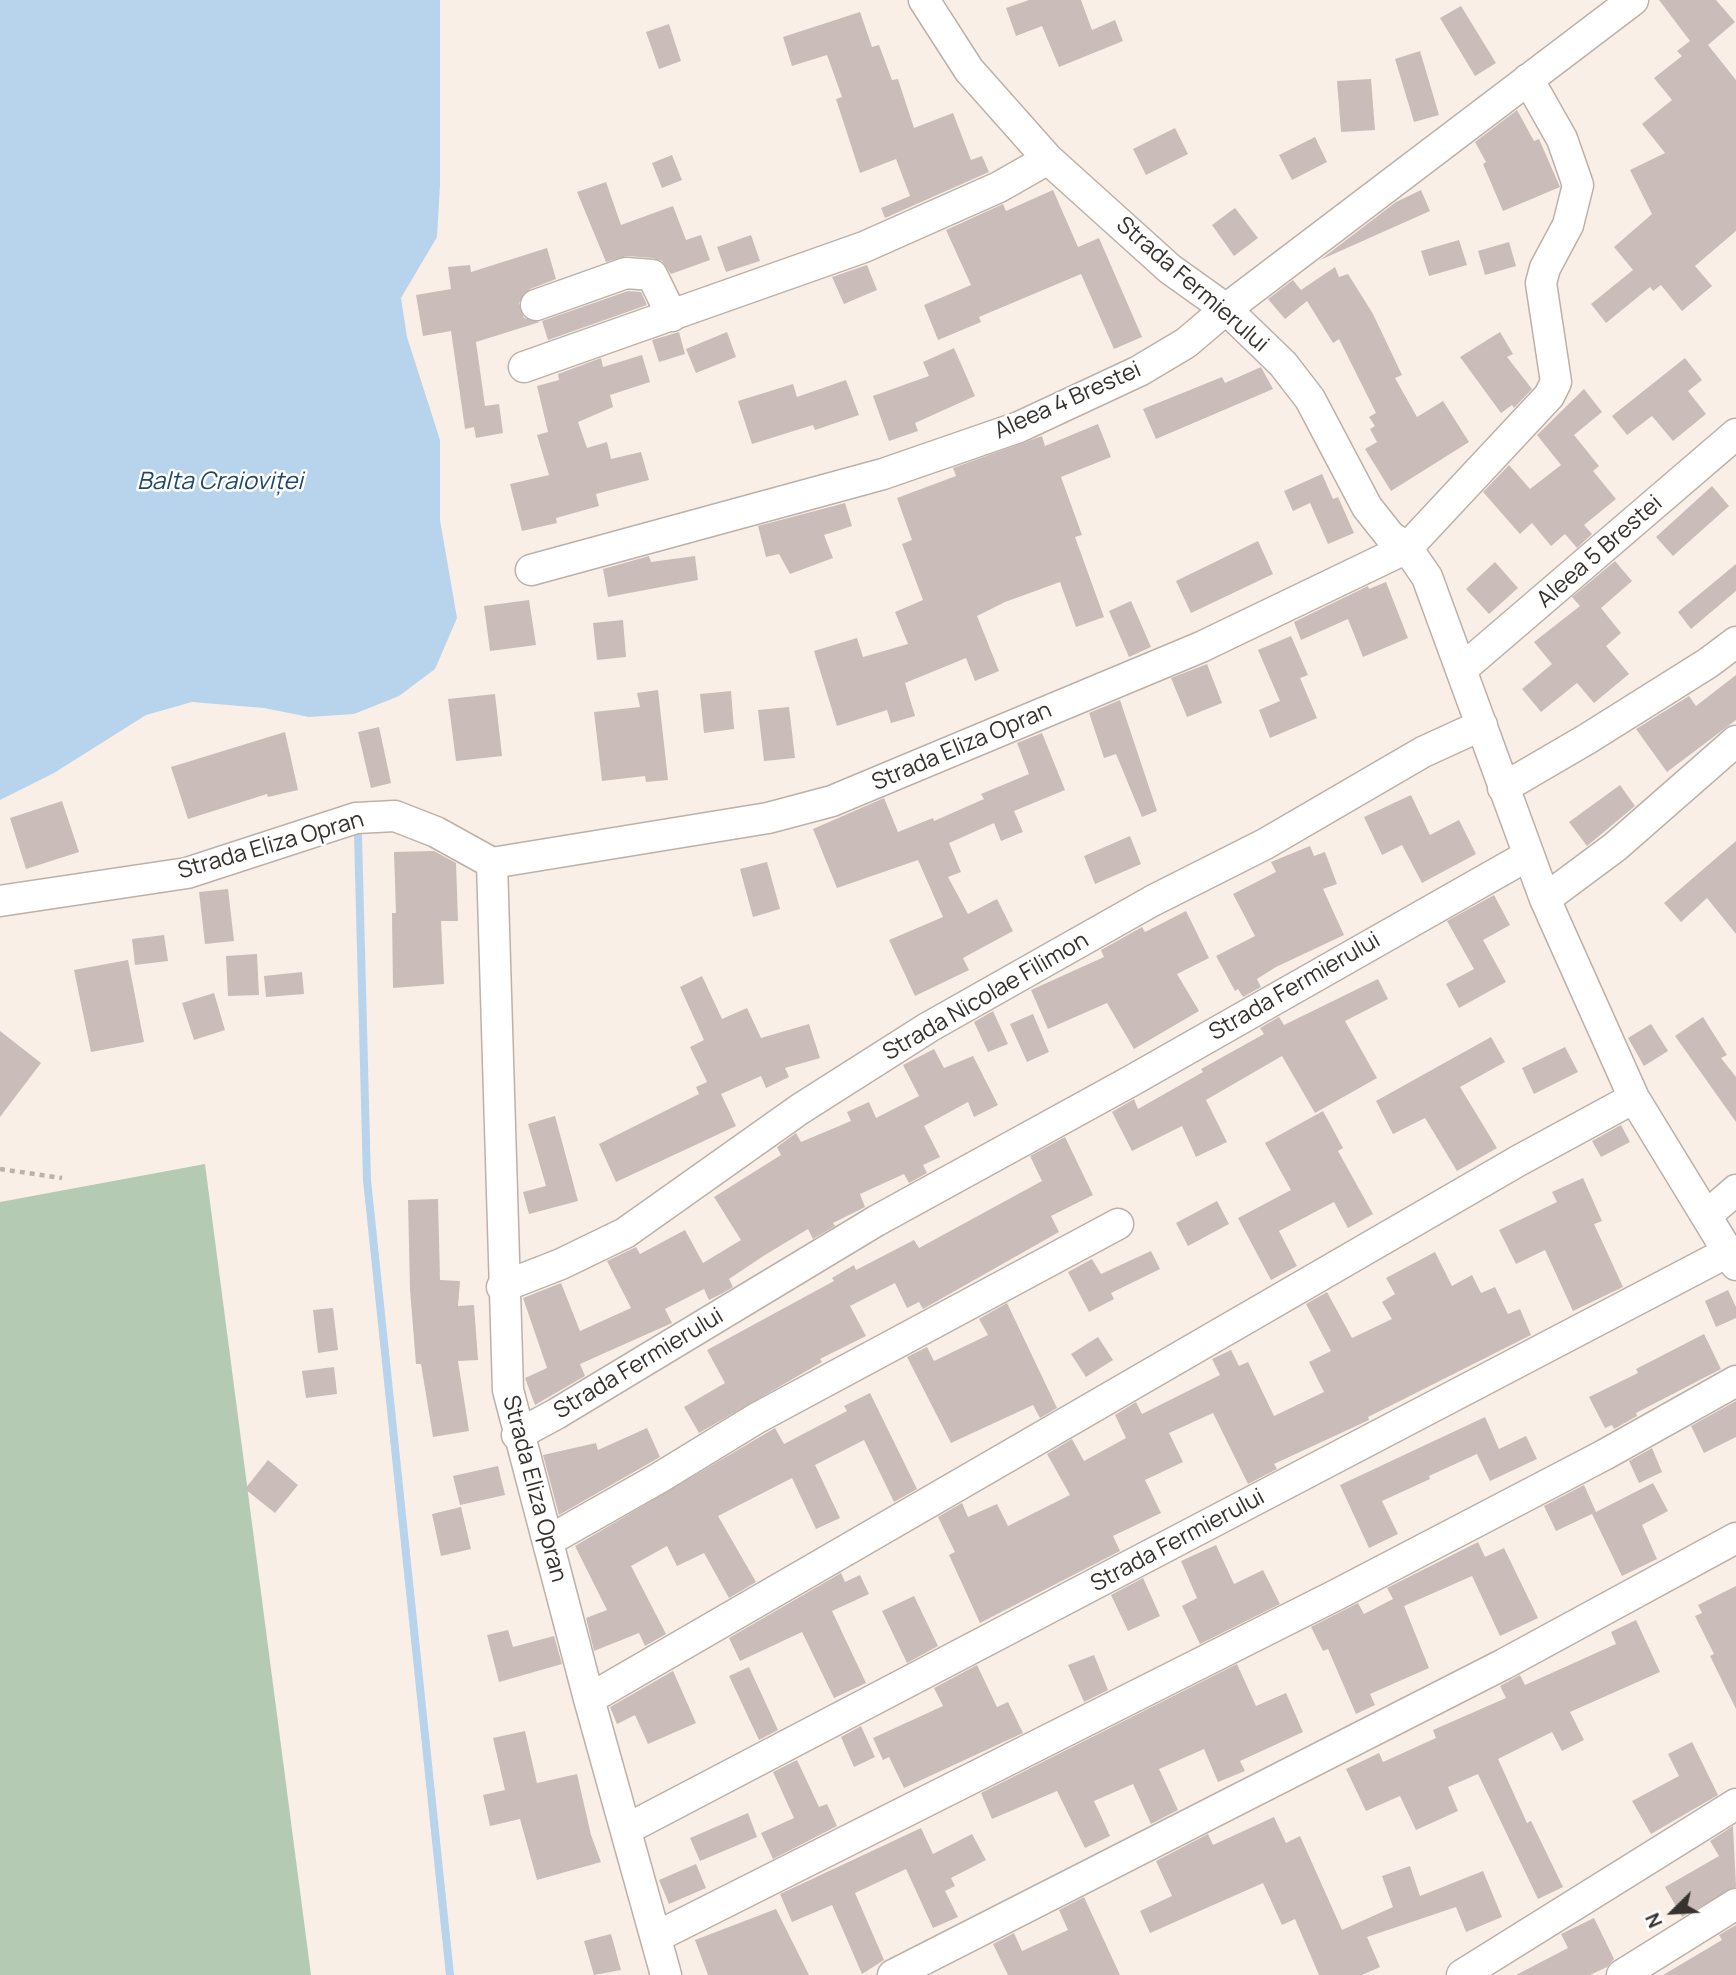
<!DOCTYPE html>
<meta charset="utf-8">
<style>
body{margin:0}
#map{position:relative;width:1736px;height:1975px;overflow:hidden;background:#faefe7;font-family:Manrope,sans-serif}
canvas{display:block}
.north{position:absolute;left:1638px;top:1877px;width:70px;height:70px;-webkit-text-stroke:5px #fff;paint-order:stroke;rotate:246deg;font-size:19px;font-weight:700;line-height:28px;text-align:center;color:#36322f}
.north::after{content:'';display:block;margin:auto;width:24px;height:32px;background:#36322f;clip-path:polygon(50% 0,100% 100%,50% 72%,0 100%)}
</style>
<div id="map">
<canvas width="1736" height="1975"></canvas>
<div class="north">N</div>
</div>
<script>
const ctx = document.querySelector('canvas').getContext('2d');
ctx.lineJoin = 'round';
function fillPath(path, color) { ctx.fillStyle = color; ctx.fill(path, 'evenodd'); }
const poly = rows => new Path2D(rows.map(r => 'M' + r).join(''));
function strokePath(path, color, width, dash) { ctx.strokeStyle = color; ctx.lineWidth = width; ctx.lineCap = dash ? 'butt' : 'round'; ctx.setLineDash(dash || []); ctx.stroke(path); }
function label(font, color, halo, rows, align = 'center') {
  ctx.font = font + ' Manrope,sans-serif'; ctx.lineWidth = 5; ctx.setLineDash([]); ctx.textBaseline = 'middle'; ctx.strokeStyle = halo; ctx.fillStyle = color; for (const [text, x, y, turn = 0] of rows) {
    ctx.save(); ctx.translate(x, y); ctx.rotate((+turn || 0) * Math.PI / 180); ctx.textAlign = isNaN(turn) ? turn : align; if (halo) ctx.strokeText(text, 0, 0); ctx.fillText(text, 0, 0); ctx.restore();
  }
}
fillPath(poly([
 [205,1164,311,1975,0,1975,0,1202]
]), '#b4cab3');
fillPath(poly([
 [0,0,440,0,440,185,437,237,401,298,407,337,440,440,440,520,457,618,435,669,399,696,354,714,309,717,264,708,192,702,146,715,54,773,0,800]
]), '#b8d3ec');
strokePath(poly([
 [358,835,367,1180,450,1975]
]), '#b8d3ec', 8);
fillPath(poly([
 [1029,0,1081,0,1092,30,1115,20,1123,41,1059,67,1042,26,1016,36,1006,8],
 [1659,0,1716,0,1735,22,1708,45,1736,80,1736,231,1695,266,1712,286,1682,311,1661,285,1653,291,1650,287,1606,323,1591,304,1633,270,1614,247,1652,214,1630,170,1665,153,1642,124,1672,100,1654,78,1682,56,1677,51,1690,41],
 [1461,6,1496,63,1475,76,1440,18],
 [860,12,872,47,879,45,892,80,898,79,914,128,953,113,971,160,982,156,989,172,885,218,881,208,910,196,896,159,860,173,836,99,842,97,827,55,792,66,783,37],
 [669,24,681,61,659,69,646,32],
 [1420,51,1439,115,1414,122,1395,59],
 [1371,79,1375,130,1341,132,1337,81],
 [1517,110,1534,141,1539,139,1560,187,1503,211,1483,164,1486,162,1475,142],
 [1175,128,1188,154,1146,175,1133,149],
 [1315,137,1327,162,1292,180,1279,155],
 [672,155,682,180,662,188,652,163],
 [606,182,621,225,673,206,686,240,701,235,710,260,671,274,662,261,653,258,627,256,606,262,577,192],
 [1053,190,1078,247,1099,238,1142,337,1114,349,1081,274,979,317,981,322,938,340,924,305,971,285,946,230,1003,204,1006,211],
 [1421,190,1430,211,1320,260,1396,202],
 [1235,208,1258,238,1234,256,1212,225],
 [751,235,760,261,726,272,717,247],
 [1459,240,1467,265,1429,276,1421,251],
 [1509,242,1516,266,1485,275,1478,251],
 [547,248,556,279,530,289,519,303,524,318,540,322,476,342,485,406,499,404,503,433,476,438,474,427,465,429,451,331,423,336,416,295,451,289,448,267,470,265,471,272],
 [867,265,877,290,844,304,832,277],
 [1335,267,1339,277,1348,274,1373,314,1402,375,1395,378,1417,417,1443,401,1469,442,1391,491,1365,449,1377,442,1370,429,1375,426,1369,417,1376,413,1339,339,1333,343,1307,301,1285,319,1268,299,1293,280,1301,290],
 [628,291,641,292,647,305,548,340,542,321],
 [679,332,685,354,659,362,652,340],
 [727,332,736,357,696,373,686,349],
 [1500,332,1513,354,1507,357,1532,389,1514,408,1512,405,1501,413,1460,357],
 [954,348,975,396,915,423,918,431,889,441,873,396,929,376,923,362],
 [642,355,650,382,610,395,613,407,578,422,587,448,607,442,611,459,641,452,649,480,596,494,599,506,556,518,557,523,522,531,510,484,549,475,537,435,548,432,537,386,559,380,558,374,601,358,603,367],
 [1685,358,1702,380,1688,391,1706,414,1673,441,1652,416,1627,435,1612,416],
 [1261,367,1273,389,1156,439,1143,409,1222,377,1225,383],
 [846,380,859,415,815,430,813,425,752,444,738,401,793,384,797,397],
 [1584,389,1602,412,1574,435,1599,466,1593,471,1616,499,1584,525,1592,534,1577,548,1565,534,1551,546,1532,523,1520,534,1483,492,1509,465,1530,489,1561,465,1537,435],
 [1098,424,1111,457,1061,477,1082,535,1075,537,1104,617,1076,627,1060,582,1005,602,977,616,999,671,975,681,966,658,905,683,915,716,891,723,887,710,837,726,814,651,857,638,863,657,908,644,895,612,923,600,902,544,912,540,897,498,956,476,953,468,1042,436,1045,446],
 [1322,474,1333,499,1338,497,1354,533,1328,544,1310,503,1293,511,1284,491],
 [1712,486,1729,506,1673,556,1656,537],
 [845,503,852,526,824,535,833,558,790,574,779,554,766,557,758,526],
 [1258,541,1273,574,1191,613,1176,581],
 [649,556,651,562,695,556,698,580,608,597,603,569],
 [1615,561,1632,581,1601,608,1621,633,1606,646,1629,674,1594,703,1577,683,1541,712,1522,689,1552,664,1534,642,1580,606,1572,597],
 [1495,562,1518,588,1489,614,1466,589],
 [1736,564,1736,591,1691,629,1678,612],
 [1386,582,1408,638,1363,657,1348,619,1301,640,1294,622,1368,586,1369,589],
 [529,600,536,645,490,651,484,606],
 [1131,601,1151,647,1129,657,1109,611],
 [623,620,626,657,597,660,593,623],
 [1291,636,1308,675,1300,678,1317,718,1270,738,1259,710,1280,701,1258,650],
 [1207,664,1222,703,1187,717,1171,678],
 [1736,675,1736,720,1667,772,1636,729,1689,696,1696,706],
 [658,690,668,780,646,782,645,776,602,781,594,712,640,707,637,693],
 [731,691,734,729,704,733,700,694],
 [495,694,502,756,456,761,448,699],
 [1120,700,1157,811,1142,817,1116,754,1104,758,1089,713],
 [789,707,795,758,764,761,758,710],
 [379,727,391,783,371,788,358,732],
 [285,732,298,790,268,797,267,794,188,819,171,767],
 [1042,733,1065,790,1014,811,1023,832,1001,841,994,823,949,843,961,872,948,877,968,914,997,899,1013,931,963,958,969,970,915,996,889,940,943,917,918,860,837,888,813,829,884,798,898,832,933,818,934,821,984,799,981,794,1029,774,1017,743],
 [1620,785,1635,806,1587,846,1569,822],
 [1411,795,1430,835,1459,820,1476,854,1422,883,1402,845,1382,855,1364,817],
 [62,801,79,852,26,869,10,818],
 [1130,836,1141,864,1095,884,1084,856],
 [1736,841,1736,934,1707,898,1681,922,1664,903],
 [1310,846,1314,856,1325,852,1337,884,1323,889,1344,935,1276,967,1257,979,1261,987,1243,997,1238,989,1235,991,1216,956,1255,936,1233,894,1276,872,1271,862],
 [434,851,456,863,458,921,441,921,444,984,393,988,392,913,396,913,394,852],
 [767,862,780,909,753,917,740,869],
 [228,889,234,941,205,944,199,892],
 [1494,895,1510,925,1483,940,1506,982,1459,1008,1446,984,1474,969,1447,921],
 [1186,911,1209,958,1177,974,1199,1011,1134,1049,1107,1003,1048,1029,1031,990,1104,957,1101,950,1142,927,1145,932],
 [164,935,168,961,135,965,132,939],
 [257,954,259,995,228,996,226,956],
 [128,960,144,1042,91,1052,74,970],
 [302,972,304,994,266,997,264,976],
 [702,976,722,1019,747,1008,761,1038,809,1024,820,1058,785,1068,789,1077,766,1088,761,1076,721,1094,736,1126,616,1182,599,1144,699,1094,696,1087,707,1082,690,1047,704,1040,680,987],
 [1378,979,1388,999,1345,1021,1377,1078,1315,1113,1282,1056,1206,1100,1227,1142,1196,1157,1182,1126,1132,1151,1112,1112,1134,1099,1138,1109,1203,1072,1201,1069,1264,1034,1260,1028,1279,1017,1284,1025],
 [214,993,225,1030,194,1040,182,1003],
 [993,1011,1008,1044,988,1052,974,1022],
 [1033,1014,1049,1052,1027,1062,1010,1024],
 [1703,1017,1727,1055,1721,1058,1736,1077,1736,1122,1675,1036],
 [1651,1024,1668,1051,1644,1066,1628,1038],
 [0,1031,41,1063,0,1117],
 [1491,1037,1505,1062,1460,1087,1497,1148,1457,1171,1425,1118,1393,1134,1376,1101],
 [1565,1047,1578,1072,1534,1094,1522,1068],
 [934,1049,944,1068,973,1056,998,1105,974,1117,968,1102,924,1126,940,1157,923,1165,927,1173,909,1183,904,1174,860,1194,865,1207,833,1223,835,1226,813,1239,808,1229,765,1255,729,1279,733,1287,723,1293,709,1300,704,1289,665,1309,672,1323,580,1364,585,1376,535,1405,525,1378,547,1368,523,1298,561,1283,580,1331,631,1308,607,1261,636,1247,640,1254,685,1230,703,1263,741,1240,714,1197,781,1155,777,1147,796,1133,801,1142,851,1121,847,1112,869,1102,876,1118,919,1096,903,1065],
 [1323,1111,1343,1148,1338,1151,1373,1214,1348,1228,1334,1202,1279,1231,1297,1266,1271,1280,1238,1218,1291,1190,1265,1143],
 [555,1116,578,1201,529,1214,523,1192,546,1186,528,1124],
 [1621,1125,1630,1142,1601,1157,1592,1141],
 [1065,1137,1093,1195,1051,1216,1059,1232,923,1309,919,1302,907,1308,895,1283,850,1306,866,1336,820,1359,822,1362,699,1433,684,1407,725,1383,707,1350,834,1281,832,1278,854,1265,856,1270,914,1240,919,1248,1042,1181,1030,1156],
 [1583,1178,1602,1221,1594,1224,1623,1287,1573,1311,1545,1250,1516,1264,1499,1230,1557,1202,1552,1192],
 [438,1199,440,1280,460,1281,458,1306,474,1305,478,1360,458,1361,469,1431,433,1437,421,1364,416,1364,410,1290,408,1200],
 [1217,1201,1229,1224,1188,1246,1176,1223],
 [1151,1251,1160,1269,1111,1293,1114,1299,1089,1312,1068,1272,1092,1259,1101,1274],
 [1435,1252,1452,1286,1472,1275,1481,1293,1495,1287,1508,1314,1520,1309,1531,1335,1368,1417,1369,1420,1274,1464,1277,1469,1248,1484,1213,1413,1169,1433,1183,1462,1145,1480,1161,1513,1113,1536,1120,1551,980,1623,949,1555,955,1552,938,1517,962,1503,968,1517,997,1504,1008,1526,1070,1495,1047,1454,1072,1439,1084,1461,1126,1438,1115,1415,1136,1402,1142,1414,1220,1375,1212,1359,1231,1350,1239,1366,1248,1362,1274,1416,1324,1392,1309,1362,1331,1351,1306,1304,1327,1292,1352,1338,1392,1319,1382,1302,1395,1294,1386,1278],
 [1728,1290,1736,1307,1736,1318,1716,1327,1705,1301],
 [1007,1303,1057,1408,1040,1418,1033,1405,951,1443,907,1357,927,1347,934,1361,988,1335,979,1319],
 [333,1308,338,1350,318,1353,313,1310],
 [1704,1334,1721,1369,1636,1413,1637,1416,1614,1429,1612,1425,1605,1428,1589,1397,1638,1373,1636,1369],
 [1098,1337,1113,1360,1086,1377,1071,1354],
 [334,1367,337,1394,306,1398,302,1371],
 [870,1393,917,1489,894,1502,864,1440,815,1465,840,1518,816,1529,792,1478,718,1516,756,1582,729,1598,704,1553,677,1566,667,1546,631,1566,666,1634,645,1646,639,1633,594,1651,586,1618,607,1610,575,1546,775,1428,784,1444,847,1411,844,1406],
 [1736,1401,1736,1437,1704,1453,1691,1426],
 [1485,1417,1499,1449,1526,1436,1537,1459,1490,1481,1477,1454,1429,1476,1430,1479,1382,1501,1398,1534,1369,1548,1340,1485],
 [647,1428,660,1457,559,1515,543,1455,596,1443,598,1450],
 [1652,1448,1662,1472,1639,1483,1629,1461],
 [268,1460,298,1485,275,1513,245,1489],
 [498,1466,505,1495,460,1505,453,1476],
 [1653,1483,1668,1511,1642,1525,1657,1559,1622,1576,1592,1514,1556,1531,1544,1506,1584,1485,1596,1512],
 [461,1507,471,1549,441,1556,432,1514],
 [1478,1542,1485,1557,1504,1548,1538,1618,1500,1636,1472,1576,1404,1606,1429,1668,1370,1694,1375,1705,1356,1714,1328,1649,1323,1651,1311,1627,1358,1603,1364,1614,1393,1599,1387,1588],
 [1216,1545,1234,1584,1263,1570,1280,1604,1200,1644,1182,1606,1197,1598,1181,1561],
 [841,1573,845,1582,860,1575,869,1594,832,1611,866,1683,834,1698,802,1632,740,1661,729,1638],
 [1143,1578,1160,1616,1128,1631,1111,1595],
 [1736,1586,1736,1709,1710,1656,1714,1654,1695,1616,1702,1613,1698,1605],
 [914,1596,938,1646,907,1663,882,1611],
 [1636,1620,1660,1672,1570,1712,1584,1740,1562,1751,1552,1732,1498,1759,1527,1823,1531,1821,1563,1887,1538,1899,1478,1774,1448,1787,1458,1811,1416,1830,1400,1796,1366,1811,1346,1769,1379,1753,1383,1762,1436,1738,1433,1730,1506,1698,1500,1686,1520,1675,1525,1685,1616,1644,1611,1632],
 [508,1630,513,1647,554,1636,562,1664,499,1682,487,1635],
 [1094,1655,1108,1690,1084,1702,1068,1665],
 [1237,1664,1256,1706,1286,1693,1303,1732,1240,1761,1245,1771,1218,1782,1204,1749,1159,1769,1178,1810,1151,1824,1133,1784,1094,1801,1110,1836,1085,1848,1057,1791,992,1819,981,1793],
 [977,1665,997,1707,1008,1702,1023,1733,904,1788,889,1757,883,1760,873,1738,943,1706,934,1688],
 [749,1667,778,1730,759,1740,729,1676],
 [673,1671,696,1723,648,1744,635,1715,617,1724,610,1707],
 [861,1726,875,1757,854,1767,841,1737],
 [525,1731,537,1783,577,1774,591,1835,601,1862,537,1880,520,1819,490,1826,483,1795,505,1790,493,1738],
 [1692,1742,1718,1795,1651,1834,1632,1801,1679,1776,1668,1754],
 [797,1760,819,1807,827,1804,837,1826,773,1859,761,1833,794,1818,773,1772],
 [748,1813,757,1837,700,1861,690,1838],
 [1274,1817,1286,1843,1300,1836,1342,1930,1393,1907,1382,1876,1410,1866,1420,1896,1483,1871,1502,1917,1466,1932,1456,1907,1367,1937,1380,1967,1362,1975,1319,1975,1295,1919,1282,1925,1263,1883,1150,1933,1140,1911,1172,1896,1156,1861,1208,1834,1213,1845],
 [1733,1826,1736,1887,1682,1917,1665,1887,1719,1856,1710,1841],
 [921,1828,933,1854,972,1834,986,1860,951,1878,955,1886,945,1891,958,1917,933,1928,906,1869,855,1893,884,1960,862,1974,832,1905,792,1922,780,1894],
 [696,1864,706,1888,669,1904,659,1880],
 [1084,1897,1120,1975,1008,1975,993,1944,1014,1933,1022,1951,1068,1930,1059,1910],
 [776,1909,809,1975,708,1975,695,1940],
 [1594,1918,1614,1959,1607,1967,1590,1975,1516,1975,1568,1948,1561,1934],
 [1736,1925,1736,1975,1663,1975,1722,1940,1719,1935],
 [611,1934,621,1970,594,1975,584,1941]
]), '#cabcb9');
const street = poly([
 [924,0,969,70,1048,159,1170,269,1226,309,1283,364,1310,399,1367,507,1390,536,1407,548,1427,577,1545,899,1634,1098,1736,1265],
 [536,305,626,273,652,275,672,316],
 [524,367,864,247,999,187,1048,159],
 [531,570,883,474,1019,427,1139,371,1186,343,1226,309,1633,0],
 [1462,669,1736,434],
 [1503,788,1587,739,1708,663,1736,642],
 [492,863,508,1390,589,1699,666,1975],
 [1545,899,1615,847,1736,741],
 [0,901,187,873,356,818,395,816,436,832,492,863,768,818,832,801,1201,647,1407,548,1549,396,1556,382,1541,283,1545,268,1568,225,1578,185,1562,139,1528,79],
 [1707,1215,1736,1190],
 [502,1287,561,1264,625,1233,800,1109,929,1027,1152,901,1265,844,1423,752,1482,725],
 [517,1435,556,1414,876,1221,1131,1081,1527,856],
 [548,1541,659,1478,757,1418,1118,1224],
 [589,1699,1518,1161,1634,1098],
 [627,1829,1728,1252],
 [656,1937,1336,1595,1604,1455,1736,1381],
 [893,1975,1504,1664,1736,1538],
 [1462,1975,1736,1804],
 [1622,1975,1736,1904]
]);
strokePath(street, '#bbb1a9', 33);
strokePath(poly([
 [0,1169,62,1178]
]), '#bbb2ac', 4.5, [5, 5]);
strokePath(street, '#fff', 30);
label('23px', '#36322f', '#fff', [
 ["Strada Fermierului",1192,285,41],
 ["Aleea 4 Brestei",1068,401,-24],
 ["Aleea 5 Brestei",1600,552,-41],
 ["Strada Eliza Opran",962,747,-23],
 ["Strada Eliza Opran",271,846,-16],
 ["Strada Fermierului",1295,987,-30],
 ["Strada Nicolae Filimon",986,997,-30],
 ["Strada Fermierului",639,1364,-31],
 ["Strada Eliza Opran",534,1489,75],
 ["Strada Fermierului",1178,1541,-28]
]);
label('italic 24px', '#1e496c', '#fff', [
 ["Balta Craioviței",220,482]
]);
</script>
